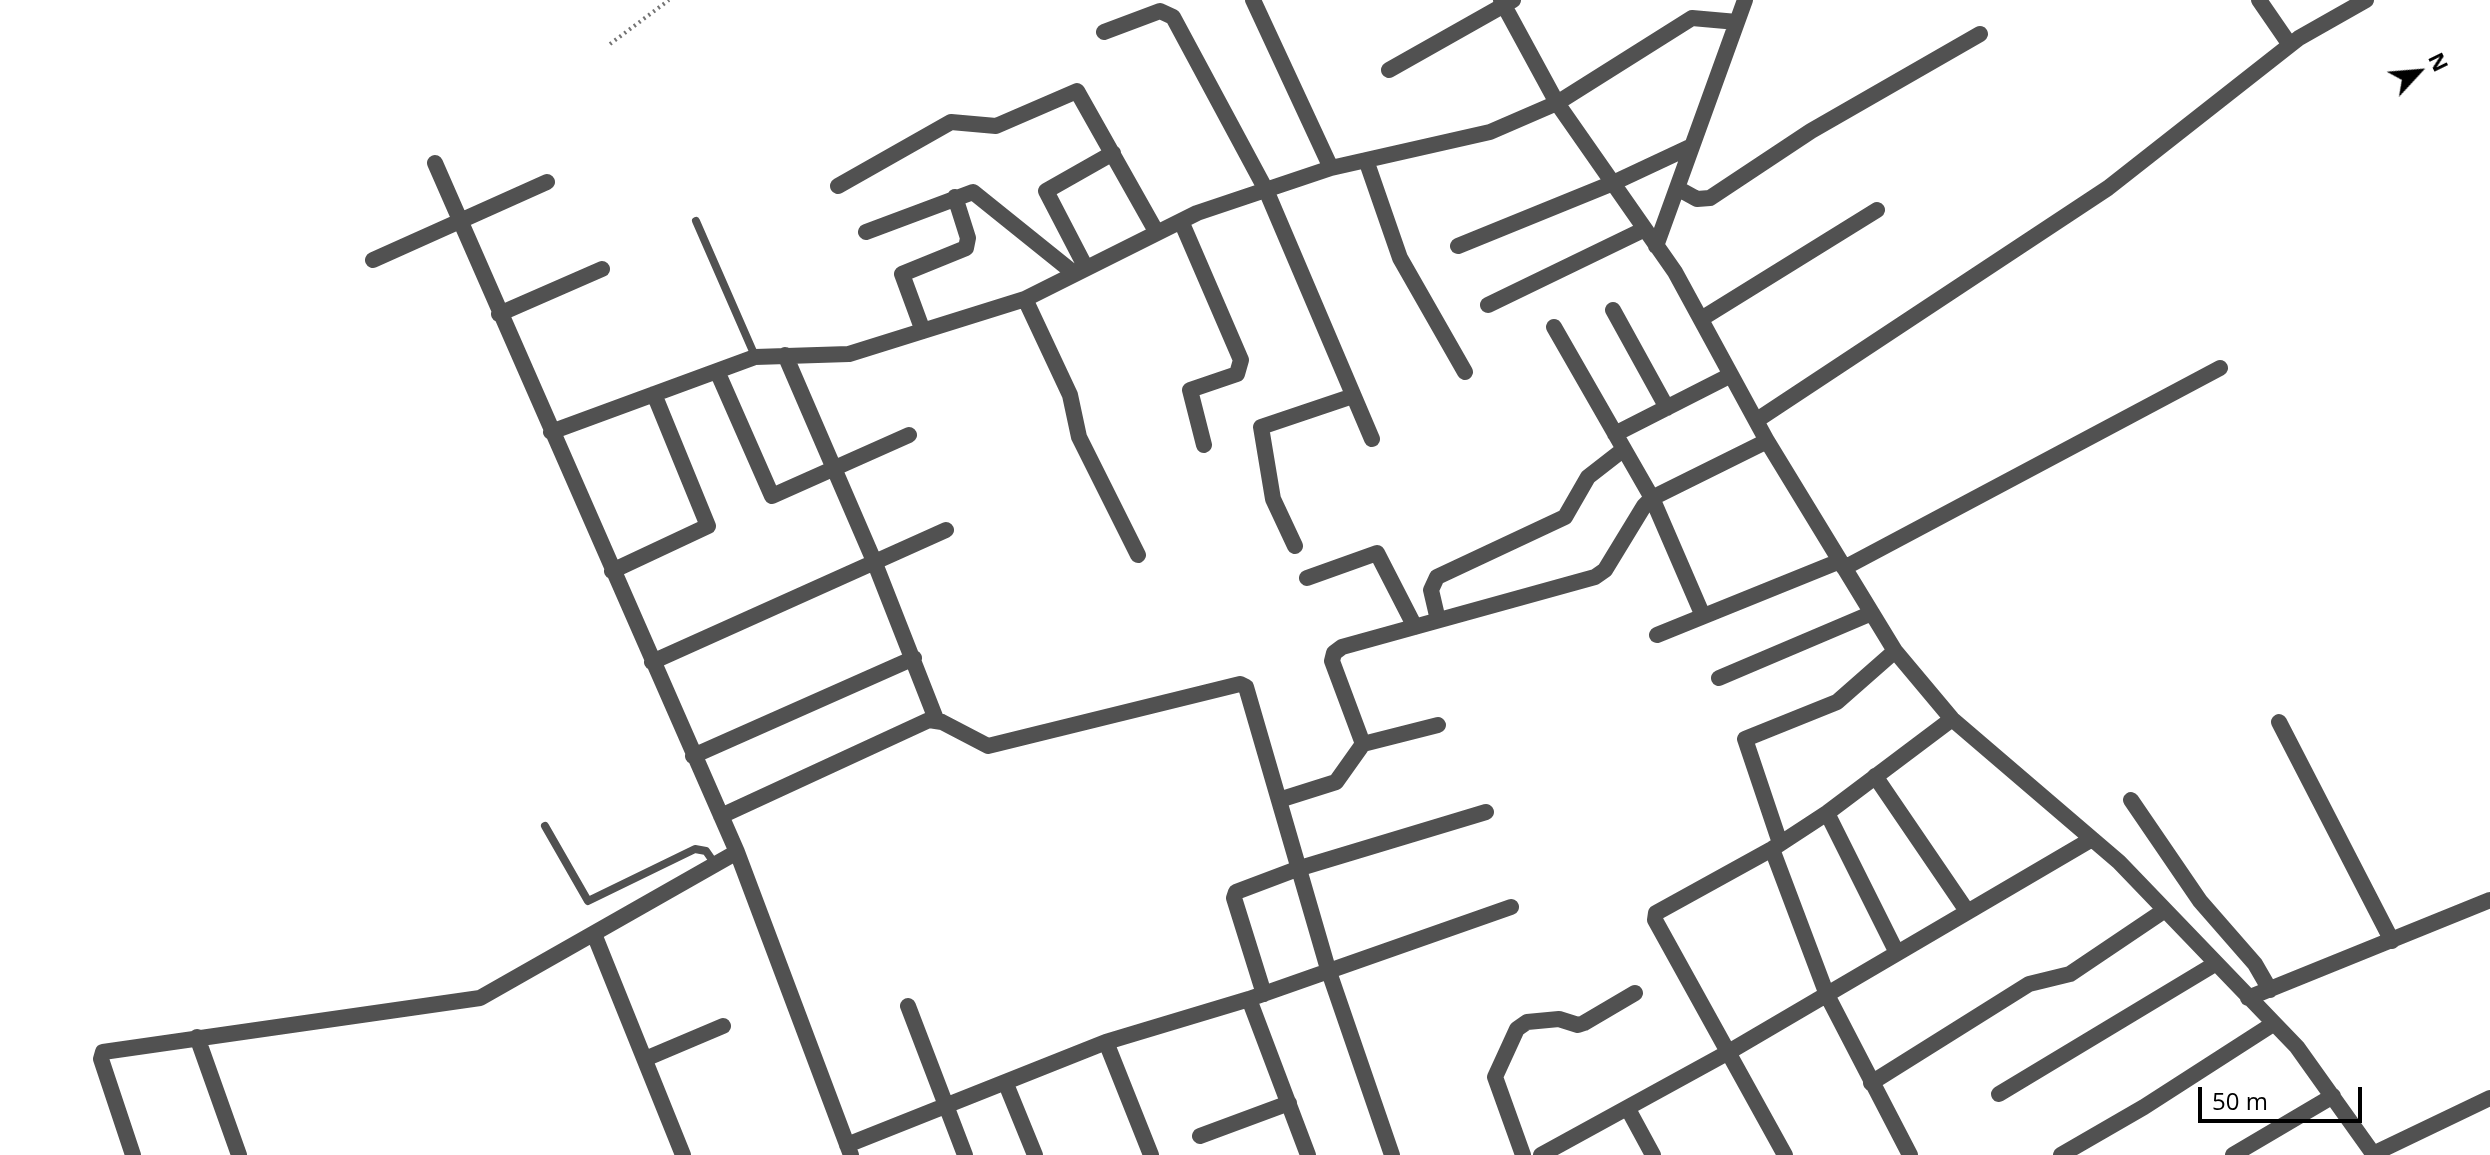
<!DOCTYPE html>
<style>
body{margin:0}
#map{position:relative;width:2490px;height:1155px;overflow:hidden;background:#fff;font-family:"Open Sans",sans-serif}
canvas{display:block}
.north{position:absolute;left:2378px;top:32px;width:80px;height:80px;-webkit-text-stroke:6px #fff;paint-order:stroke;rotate:64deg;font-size:22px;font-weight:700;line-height:32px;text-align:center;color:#000}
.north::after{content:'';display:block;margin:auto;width:28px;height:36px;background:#000;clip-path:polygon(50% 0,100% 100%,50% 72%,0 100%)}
.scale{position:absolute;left:2198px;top:1087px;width:164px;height:36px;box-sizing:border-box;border:4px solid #000;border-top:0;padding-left:10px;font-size:24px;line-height:28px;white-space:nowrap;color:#000;-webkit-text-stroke:6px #fff;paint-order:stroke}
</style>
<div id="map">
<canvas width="2490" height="1155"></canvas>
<div class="north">N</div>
<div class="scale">50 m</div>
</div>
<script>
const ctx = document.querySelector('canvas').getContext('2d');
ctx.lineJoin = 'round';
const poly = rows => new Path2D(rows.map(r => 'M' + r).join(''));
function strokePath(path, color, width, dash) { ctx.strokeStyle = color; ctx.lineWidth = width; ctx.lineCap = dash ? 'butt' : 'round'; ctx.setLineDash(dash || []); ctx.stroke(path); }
strokePath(poly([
 [610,44,669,0]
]), '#737373', 4, [2, 4]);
strokePath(poly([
 [696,221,755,356],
 [545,826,588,901,695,849,706,851,715,864]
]), '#515151', 8);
strokePath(poly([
 [1253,0,1331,168],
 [1501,0,1557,103,1675,272,1767,441,1895,651,1952,719,2119,862,2297,1047,2374,1155],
 [2259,0,2290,45],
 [1104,32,1160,11,1173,17,1266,190,1372,439],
 [1389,70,1513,0],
 [1366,160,1400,258,1465,372],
 [435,163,737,852,851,1155],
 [838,186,951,122,996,126,1077,91,1157,233],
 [1677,188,1697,199,1710,198,1811,131,1980,34],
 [1181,221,1241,360,1237,374,1190,390,1204,445],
 [866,232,973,192,1075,274],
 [1458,246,1613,183,1692,146],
 [1656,246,1745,0],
 [373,260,547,182],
 [1086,268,1046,191,1113,153],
 [1025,299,1070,395,1079,437,1138,555],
 [1488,305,1645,229],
 [1613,310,1667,408],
 [499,314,602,269],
 [1701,319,1877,210],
 [1554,327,1652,498,1703,616],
 [923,331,902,274,966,248,968,238,955,197],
 [785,355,874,561,936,719],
 [717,371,772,496,909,435],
 [1757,420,2108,188,2299,38,2366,0],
 [551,432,755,357,849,354,1025,299,1197,213,1331,168,1490,132,1557,103,1692,18,1737,22],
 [1615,434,1731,375],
 [1295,546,1273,499,1261,427,1353,396],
 [1844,568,2220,368],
 [612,571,708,526,654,394],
 [1307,578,1377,553,1415,627],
 [1438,620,1431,590,1437,577,1565,517,1588,477,1624,449],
 [1657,635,1840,561],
 [652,662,946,530],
 [1719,678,1872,613],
 [2279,722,2392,941],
 [1363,744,1332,661,1334,653,1342,647,1595,577,1605,570,1644,506,1652,498,1767,441],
 [693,756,914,658],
 [1875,776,1967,911],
 [1279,800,1336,782,1363,744,1438,725],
 [2131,800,2200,901,2255,964,2270,990],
 [1827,813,1897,953],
 [721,816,929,720,942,722,988,746,1240,684,1246,687,1328,969,1392,1155],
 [1780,843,1745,739,1837,702,1895,651],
 [1772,849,1827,995,1910,1155],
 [594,934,683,1155],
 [1264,994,1234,898,1236,892,1297,869,1486,812],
 [2248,998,2490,900],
 [1249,999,1308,1155],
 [908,1006,965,1155],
 [197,1037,239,1155],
 [1106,1042,1151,1155],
 [645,1059,723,1026],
 [1871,1083,2029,984,2070,974,2165,910],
 [1006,1084,1035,1155],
 [1999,1094,2215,964],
 [1628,1109,1653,1155],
 [1200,1136,1289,1103],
 [847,1145,1106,1042,1249,999,1511,907],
 [2373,1154,2490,1098],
 [133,1155,101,1059,103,1052,480,998,737,852],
 [1523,1155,1495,1077,1517,1029,1527,1022,1559,1019,1578,1025,1584,1023,1635,993],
 [1541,1155,1727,1053,2092,839],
 [1785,1155,1655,920,1656,913,1772,849,1827,813,1952,719],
 [2061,1155,2144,1107,2273,1024],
 [2233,1155,2333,1096]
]), '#515151', 16);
</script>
